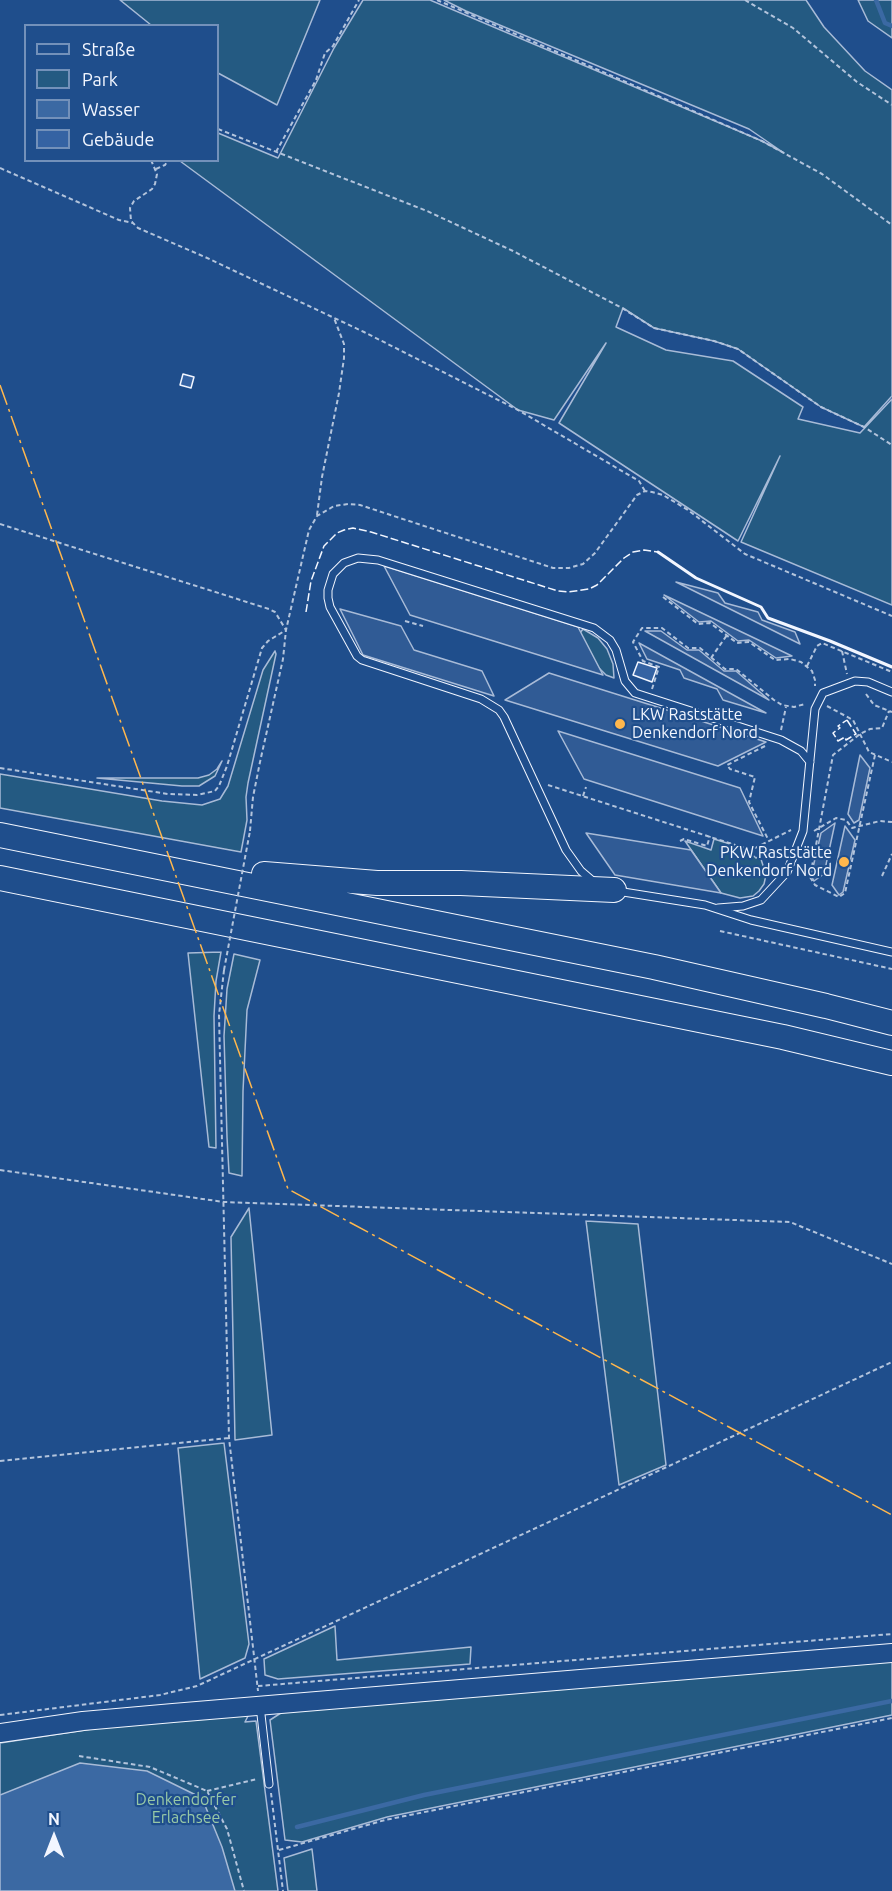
<!DOCTYPE html>
<meta charset="utf-8">
<style>
body{margin:0}
#map{position:relative;width:892px;height:1891px;overflow:hidden;background:#1f4e8c;font-family:Ubuntu,sans-serif}
canvas{display:block}
.legend{position:absolute;left:24px;top:24px;width:195px;height:138px;box-sizing:border-box;background:#1f4e8c;border:2px solid #7391ba;margin:0;padding:8px 10px;list-style:none;font-size:18px;color:#f2f6ff}
.legend li{display:flex;align-items:center;gap:12px;height:30px}
.legend b{width:30px;border:2px solid #7391ba}
.north{position:absolute;left:24px;top:1807px;width:60px;height:60px;-webkit-text-stroke:4px #1f4e8c;paint-order:stroke;rotate:0deg;font-size:16px;font-weight:700;line-height:24px;text-align:center;color:#f2f6ff}
.north::after{content:'';display:block;margin:auto;width:21px;height:27px;background:#f2f6ff;clip-path:polygon(50% 0,100% 100%,50% 72%,0 100%)}
</style>
<div id="map">
<canvas width="892" height="1891"></canvas>
<ul class="legend">
<li><b style="height:8px;background:#1f4e8c"></b>Straße</li>
<li><b style="height:16px;background:#245a82"></b>Park</li>
<li><b style="height:16px;background:#3b69a3"></b>Wasser</li>
<li><b style="height:16px;background:#3563a3"></b>Gebäude</li>
</ul>
<div class="north">N</div>
</div>
<script>
const ctx = document.querySelector('canvas').getContext('2d');
ctx.lineJoin = 'round';
function fillPath(path, color) { ctx.fillStyle = color; ctx.fill(path, 'evenodd'); }
const poly = rows => new Path2D(rows.map(r => 'M' + r).join(''));
function strokePath(path, color, width, dash) { ctx.strokeStyle = color; ctx.lineWidth = width; ctx.lineCap = dash ? 'butt' : 'round'; ctx.setLineDash(dash || []); ctx.stroke(path); }
function label(font, color, halo, rows, align = 'center') {
  ctx.font = font + ' Ubuntu,sans-serif'; ctx.lineWidth = 4.5; ctx.setLineDash([]); ctx.textBaseline = 'middle'; ctx.strokeStyle = halo; ctx.fillStyle = color; for (const [text, x, y, turn = 0] of rows) {
    ctx.save(); ctx.translate(x, y); ctx.rotate((+turn || 0) * Math.PI / 180); ctx.textAlign = isNaN(turn) ? turn : align; if (halo) ctx.strokeText(text, 0, 0); ctx.fillText(text, 0, 0); ctx.restore();
  }
}
const green = poly([
 [120,0,320,0,277,105,218,73,218,26,151,25,120,0],
 [363,0,430,0,762,141,784,153,749,129,466,11,444,0,806,0,824,27,865,71,892,90,892,396,864,427,821,407,738,349,714,341,654,328,623,308,616,327,666,350,733,361,803,407,798,419,860,433,892,399,892,605,741,542,780,456,738,541,559,423,606,343,554,420,518,410,180,161,218,160,218,133,278,158,334,48,363,0],
 [858,0,892,0,892,38,868,21,858,0],
 [583,629,598,638,607,649,613,664,614,678,606,675,598,667,580,633,583,629],
 [275,651,276,654,248,783,246,797,247,820,241,852,0,808,0,774,162,801,202,805,220,799,228,786,263,670,275,651],
 [222,761,215,776,199,786,182,786,97,778,198,778,209,775,217,769,222,761],
 [714,839,746,849,756,858,760,856,766,875,764,884,759,891,753,896,740,898,721,893,685,841,711,850,714,839],
 [221,952,216,981,214,1016,216,1148,209,1147,188,953,221,952],
 [234,954,260,960,247,1010,243,1091,242,1176,229,1173,227,1137,224,1036,227,989,234,954],
 [249,1208,272,1435,235,1440,231,1237,249,1208],
 [586,1221,638,1224,666,1465,619,1485,586,1221],
 [224,1443,249,1644,245,1658,200,1679,178,1448,224,1443],
 [335,1626,337,1660,471,1647,470,1664,278,1679,265,1675,264,1659,335,1626],
 [892,1660,892,1715,387,1817,302,1842,285,1840,270,1720,284,1711,892,1660],
 [249,1714,245,1722,256,1721,278,1891,0,1891,0,1743,118,1725,249,1714],
 [312,1849,317,1891,288,1891,284,1858,312,1849]
]);
fillPath(green, '#245a82');
strokePath(green, '#a8bbd7', 1.5);
const parking = poly([
 [384,566,578,627,603,675,410,615,384,566],
 [676,582,718,593,725,603,758,612,762,620,795,632,800,644,676,582],
 [664,595,792,656,776,658,749,640,738,641,711,621,699,622,664,595],
 [340,609,401,626,414,650,482,671,494,696,363,655,340,609],
 [645,631,661,631,687,650,699,650,724,671,736,671,769,700,645,631],
 [639,643,766,713,723,700,717,689,684,678,680,670,647,659,639,643],
 [549,673,670,711,766,742,718,766,505,700,549,673],
 [558,731,740,788,763,836,584,779,558,731],
 [860,755,870,768,859,820,854,823,848,814,860,755],
 [835,823,824,874,814,881,811,876,821,833,835,823],
 [845,826,855,840,843,892,839,895,832,885,845,826],
 [586,833,691,850,721,893,615,875,586,833]
]);
fillPath(parking, '#305b95');
strokePath(parking, '#a8bbd7', 1.5);
const water = poly([
 [80,1763,147,1771,202,1798,222,1847,235,1891,0,1891,0,1795,80,1763]
]);
fillPath(water, '#3b69a3');
strokePath(water, '#a8bbd7', 1.5);
strokePath(poly([
 [876,0,885,23,892,26],
 [297,1827,424,1795,892,1701]
]), '#3b69a3', 4.5);
const building = poly([
 [183,374,194,377,191,388,180,385,183,374],
 [638,662,657,668,652,682,633,675,638,662]
]);
fillPath(building, '#3563a3');
strokePath(building, '#f2f6ff', 1.5);
const lane = poly([
 [595,883,581,871,566,850,504,717,499,710,481,699,362,660,357,656,330,607,328,598,328,590,333,574,344,563,358,558,378,560,594,628,610,640,616,650,625,681,635,693,781,740,801,751,810,762],
 [617,891,705,905,751,920,892,952],
 [718,908,743,906,761,900,787,872,803,831,815,709,823,693,855,681,868,682,892,692],
 [260,1706,269,1784]
]);
const secondary = poly([
 [0,1733,83,1721,173,1713,892,1653]
]);
const highway = poly([
 [0,835,654,967,826,1006,892,1023],
 [264,874,377,883,461,883,614,890],
 [0,878,783,1037,892,1063]
]);
strokePath(lane, '#f2f6ff', 9);
strokePath(secondary, '#f2f6ff', 20);
strokePath(highway, '#f2f6ff', 26);
strokePath(poly([
 [437,0,762,141,822,174,892,225],
 [745,0,793,28,857,82,892,105],
 [218,129,427,211,513,251,622,308,654,328,714,341,738,349,821,407,864,427,892,445],
 [276,152,316,80,325,53,333,46,359,0],
 [151,160,157,174,155,184,152,189,134,201,130,208,131,221,138,228,205,257,364,332,518,410,639,481,645,491],
 [0,168,119,220,133,223],
 [156,169,165,165,168,160],
 [317,515,322,477,339,393,344,358,344,344,334,318],
 [0,524,269,609,275,612,286,630],
 [663,597,698,624,710,623,737,643,749,642,775,660,790,659,801,662,812,671,815,680,815,686],
 [405,621,423,626],
 [842,651,847,674],
 [711,658,727,635],
 [807,666,817,646,822,643,892,672],
 [652,689,659,667,643,661,633,642,642,628,662,628,688,648,700,648,725,669,736,669,774,700,782,705,794,707,805,704],
 [866,694,874,705,892,712],
 [827,706,853,720,869,752,892,762],
 [781,730,786,707],
 [765,746,727,765,730,769,755,777,749,802,769,841],
 [875,755,845,893,839,897,815,885,810,877,833,755,860,734,870,729,882,728,889,711],
 [0,768,168,794,197,795,215,791,219,786,227,766,262,648,268,641,286,630],
 [548,785,751,850,791,830],
 [583,796,586,787],
 [250,831,253,797,260,762,283,659,286,630,309,530,317,516,334,506,348,504,360,505,553,568,569,568,583,564,595,553,637,495,645,491,652,492,663,495,688,510,745,554,892,616],
 [814,831,836,818,846,820,852,828,880,821,892,822],
 [680,841,684,839,707,846,710,836],
 [882,876,892,854],
 [720,931,892,969],
 [224,970,219,1015,229,1438,258,1691],
 [0,1170,224,1202,790,1222,892,1264],
 [0,1461,229,1438],
 [258,1686,892,1634],
 [0,1715,160,1695,197,1686,892,1362],
 [79,1756,150,1767,207,1791,227,1829,244,1891],
 [207,1791,257,1779],
 [271,1793,283,1891],
 [279,1850,385,1820,892,1718]
]), '#b3c4dc', 2, [4.5, 3]);
strokePath(lane, '#1f4e8c', 7);
strokePath(secondary, '#1f4e8c', 18);
strokePath(highway, '#1f4e8c', 24);
strokePath(poly([
 [224,970,250,831]
]), '#b3c4dc', 2, [4.5, 3]);
strokePath(poly([
 [306,612,311,581,324,546,337,533,344,530,353,528,371,532,558,591,568,592,589,589,597,585,624,558,633,552,644,550,658,552],
 [847,720,856,734,846,740,845,737,838,741,833,733,840,728,838,726,847,720]
]), '#f2f6ff', 1.5, [8, 3]);
strokePath(poly([
 [658,552,696,578,761,607,768,618,830,641,892,667]
]), '#f2f6ff', 3);
strokePath(poly([
 [0,385,288,1189,892,1515]
]), '#ffb74d', 1.5, [21, 4.5, 3, 4.5]);
for (const [x, y, r, color] of [
 [620,724,6,"#ffb74d"],
 [844,862,6,"#ffb74d"]
]) { const dot = new Path2D(); dot.arc(x, y, r, 0, 2 * Math.PI); ctx.fillStyle = color; ctx.fill(dot); strokePath(dot, '#1f4e8c', 2); }
label('16px', '#f2f6ff', '#1f4e8c', [
 ["LKW Raststätte",632,715],
 ["Denkendorf Nord",632,733],
 ["PKW Raststätte",832,853,"right"],
 ["Denkendorf Nord",832,871,"right"]
], 'left');
label('16px', '#97c8a6', '#1f4e8c', [
 ["Denkendorfer",186,1800],
 ["Erlachsee",186,1818]
]);
</script>
